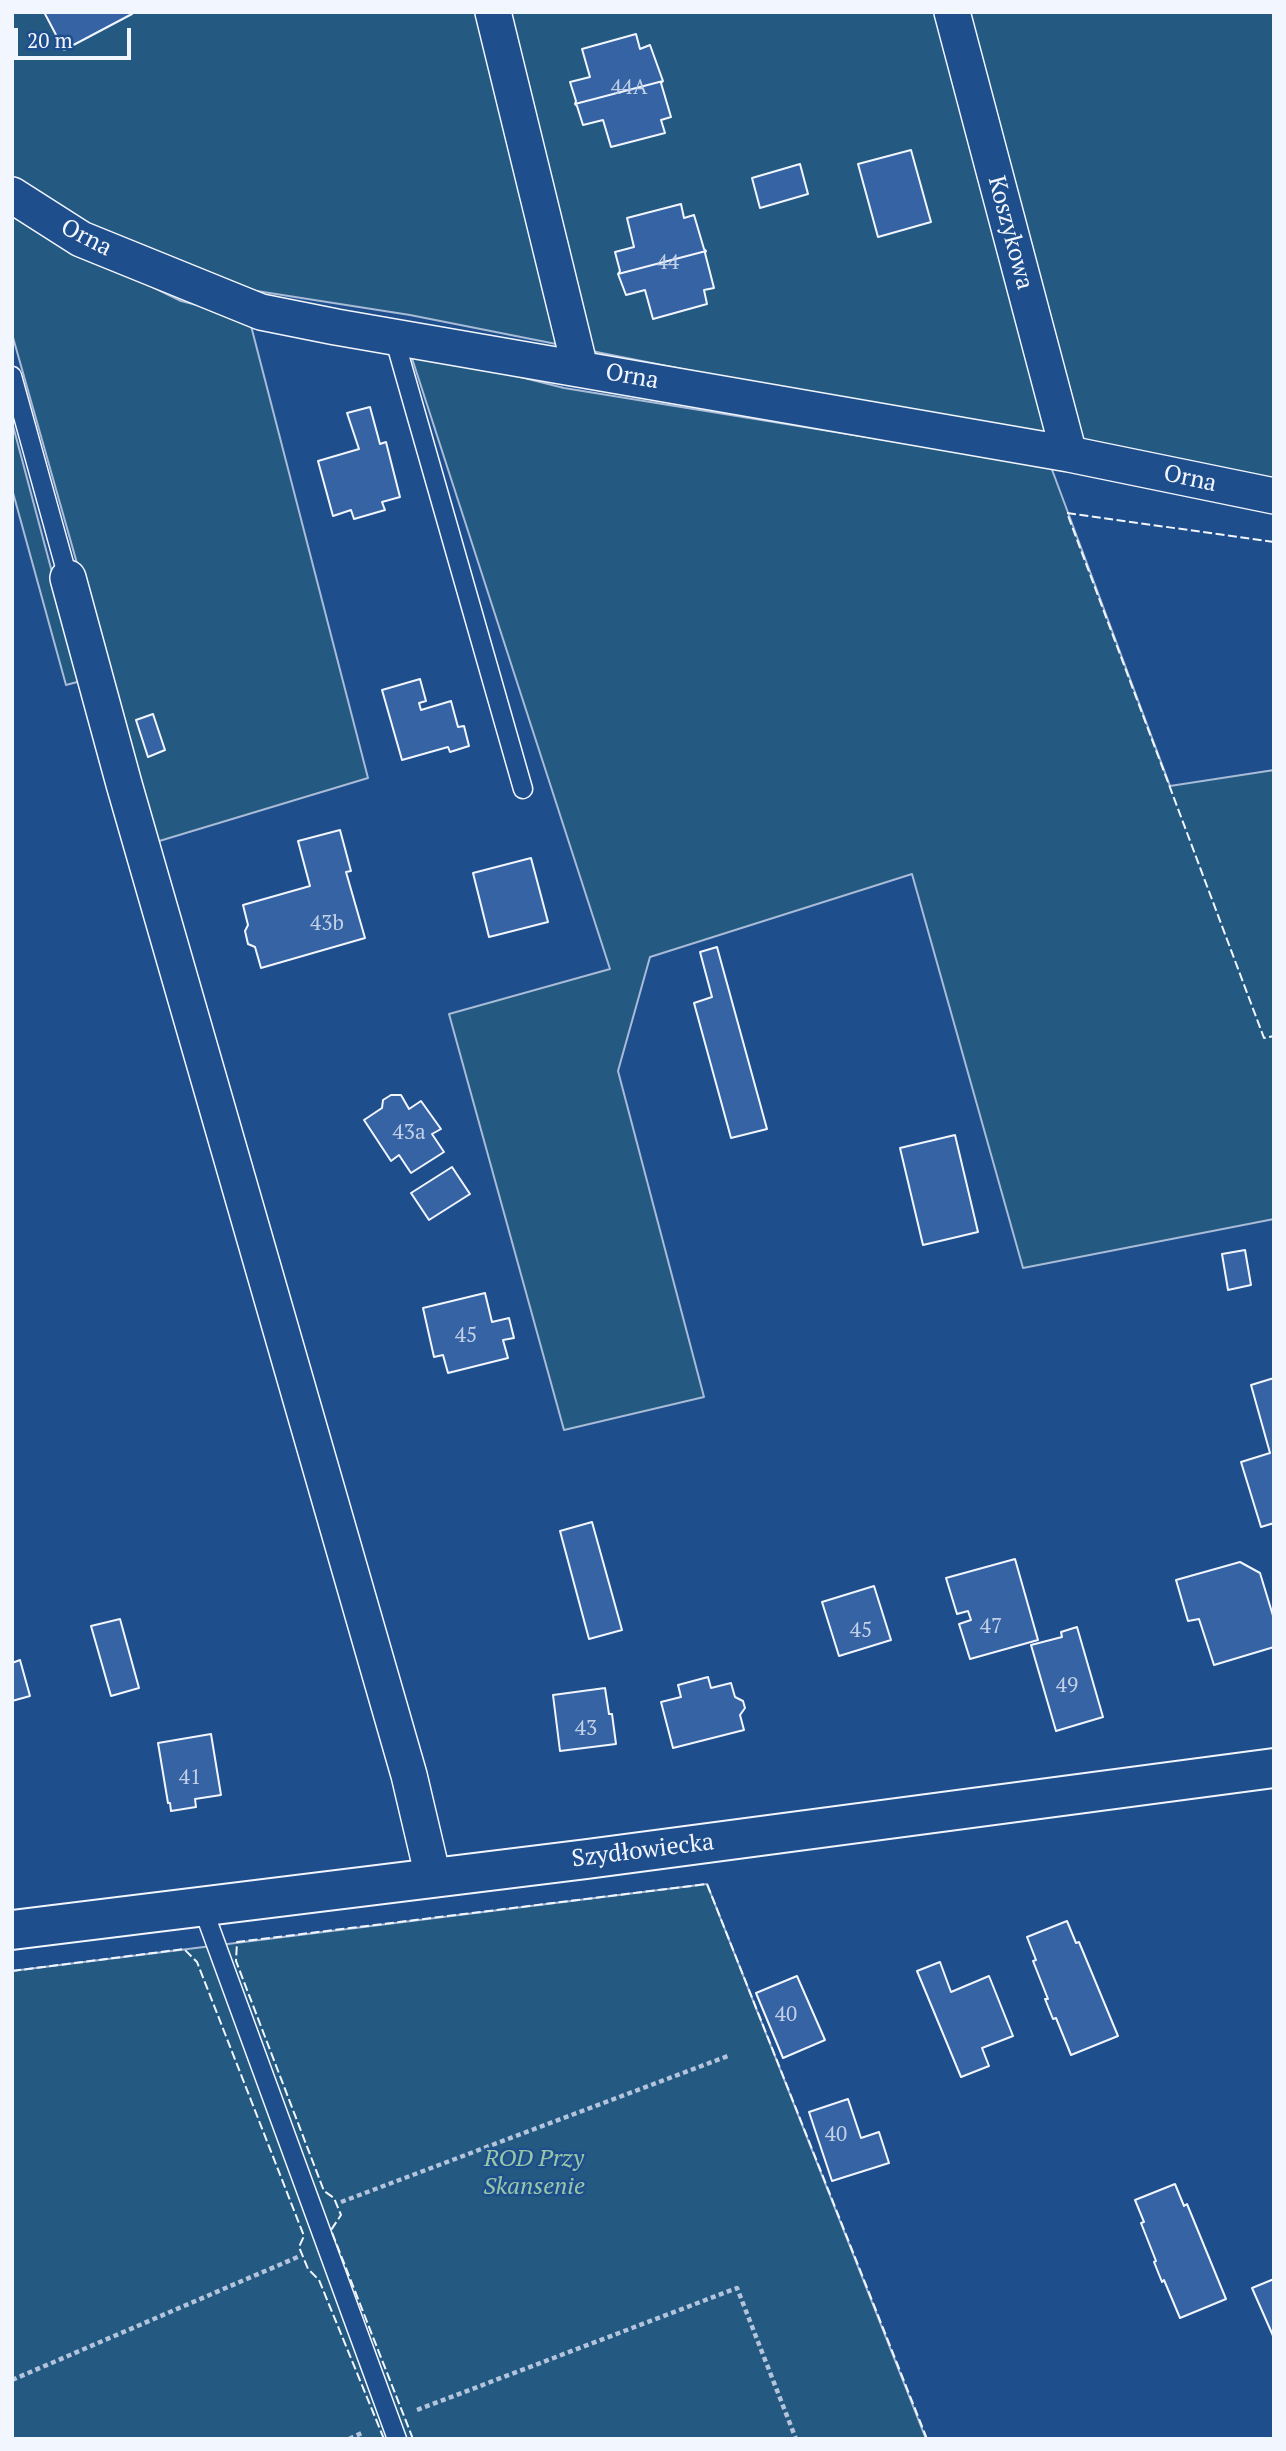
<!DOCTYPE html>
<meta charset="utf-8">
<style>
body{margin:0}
#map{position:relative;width:1286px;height:2451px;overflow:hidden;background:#1f4e8c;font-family:"PT Serif",serif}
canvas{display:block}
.frame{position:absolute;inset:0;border:14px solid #f2f6ff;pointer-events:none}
.scale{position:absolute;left:14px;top:28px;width:117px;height:32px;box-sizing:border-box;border:4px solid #f2f6ff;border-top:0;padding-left:9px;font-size:21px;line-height:24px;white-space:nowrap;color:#f2f6ff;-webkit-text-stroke:5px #1f4e8c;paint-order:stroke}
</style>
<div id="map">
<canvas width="1286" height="2451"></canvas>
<div class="frame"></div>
<div class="scale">20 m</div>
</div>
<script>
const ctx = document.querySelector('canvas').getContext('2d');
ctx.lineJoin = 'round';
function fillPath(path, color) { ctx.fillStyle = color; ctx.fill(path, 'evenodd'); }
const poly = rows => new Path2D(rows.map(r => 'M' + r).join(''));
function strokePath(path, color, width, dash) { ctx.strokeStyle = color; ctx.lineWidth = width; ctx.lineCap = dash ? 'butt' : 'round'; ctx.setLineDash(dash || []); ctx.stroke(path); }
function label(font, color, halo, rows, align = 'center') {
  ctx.font = font + ' "PT Serif",serif'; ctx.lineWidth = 5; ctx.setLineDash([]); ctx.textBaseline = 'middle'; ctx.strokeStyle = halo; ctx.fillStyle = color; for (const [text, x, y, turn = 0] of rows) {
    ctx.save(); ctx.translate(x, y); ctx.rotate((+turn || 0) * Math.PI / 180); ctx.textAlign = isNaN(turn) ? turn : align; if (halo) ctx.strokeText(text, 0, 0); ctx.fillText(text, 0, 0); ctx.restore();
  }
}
const green = poly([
 [12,12,1274,12,1274,481,803,393,410,315,244,289,91,228,12,178,12,12],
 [12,211,77,250,181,301,249,318,368,778,156,842,12,334,12,211],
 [409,349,564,388,1051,467,1170,786,1274,770,1274,1219,1023,1268,912,874,650,957,618,1071,704,1397,564,1430,449,1014,610,969,409,349],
 [12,422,81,681,66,685,12,489,12,422],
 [707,1884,926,2439,12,2439,12,1971,707,1884]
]);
fillPath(green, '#245a82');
strokePath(green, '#a8bbd7', 2);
const building = poly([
 [44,12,130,12,132,14,64,50,44,12],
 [636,34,640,49,650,45,663,81,575,104,576,101,570,82,590,77,582,49,636,34],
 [663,81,661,83,671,117,661,120,665,133,611,147,603,120,583,125,577,106,575,104,663,81],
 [911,150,931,222,878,237,858,164,911,150],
 [800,164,808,194,760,208,752,178,800,164],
 [681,204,684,218,694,215,704,249,706,251,618,274,620,271,615,252,634,247,627,218,681,204],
 [706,251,705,253,714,288,704,290,707,304,653,319,645,290,626,295,618,274,706,251],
 [370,407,380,444,386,442,400,497,382,502,385,510,354,519,351,510,333,516,318,461,359,449,347,413,370,407],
 [420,679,426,701,419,703,421,710,451,701,458,727,464,726,469,746,450,752,448,747,402,760,382,690,420,679],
 [153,714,165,750,148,757,136,720,153,714],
 [340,830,351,871,346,872,365,938,261,968,255,947,248,944,245,931,248,925,243,905,310,886,298,841,340,830],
 [531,858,548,922,489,937,473,873,531,858],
 [717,947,767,1129,731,1138,694,1003,712,997,700,952,717,947],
 [391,1095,401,1095,409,1109,421,1101,441,1129,432,1134,444,1152,411,1173,399,1155,391,1161,364,1120,382,1108,383,1100,391,1095],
 [955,1135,978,1232,923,1245,900,1148,955,1135],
 [452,1167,470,1194,429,1220,411,1193,452,1167],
 [1245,1250,1251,1285,1228,1290,1222,1254,1245,1250],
 [485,1293,492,1322,509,1318,514,1338,503,1340,508,1358,448,1373,443,1355,434,1357,423,1308,485,1293],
 [1274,1378,1274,1523,1261,1527,1241,1462,1270,1453,1251,1385,1274,1378],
 [592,1522,622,1630,589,1639,560,1531,592,1522],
 [1015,1559,1038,1640,970,1659,959,1624,971,1620,968,1611,957,1614,946,1578,1015,1559],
 [1240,1562,1260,1573,1274,1619,1274,1647,1214,1665,1199,1619,1188,1621,1176,1580,1240,1562],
 [874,1586,891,1640,839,1656,822,1602,874,1586],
 [120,1619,139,1688,111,1696,91,1626,120,1619],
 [1077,1627,1103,1717,1056,1731,1031,1645,1062,1637,1061,1632,1077,1627],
 [20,1660,30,1696,12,1701,12,1663,20,1660],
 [708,1677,711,1688,731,1683,735,1697,743,1701,745,1708,740,1715,744,1730,673,1748,661,1702,681,1697,678,1685,708,1677],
 [605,1688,609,1714,612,1714,616,1744,560,1751,553,1695,605,1688],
 [211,1734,221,1795,195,1799,196,1807,171,1811,170,1803,168,1803,158,1743,211,1734],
 [1067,1921,1076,1943,1079,1942,1118,2036,1071,2055,1056,2018,1053,2019,1045,1999,1048,1999,1033,1961,1036,1960,1027,1937,1067,1921],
 [940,1962,951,1992,989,1976,1013,2036,982,2048,989,2066,961,2077,917,1971,940,1962],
 [797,1976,825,2040,783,2058,756,1993,797,1976],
 [848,2099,861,2138,879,2132,889,2163,832,2181,809,2112,848,2099],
 [1175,2184,1184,2206,1187,2204,1226,2299,1180,2318,1164,2280,1162,2282,1154,2262,1156,2261,1141,2223,1144,2222,1135,2200,1175,2184],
 [1274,2279,1274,2338,1252,2288,1274,2279]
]);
fillPath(building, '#3563a3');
strokePath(building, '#f2f6ff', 2);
const lane = poly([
 [394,337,523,789],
 [12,376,68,578],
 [202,1906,397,2439]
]);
const street = poly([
 [493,12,580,368],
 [952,12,1069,454],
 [12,195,81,239,261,312,336,327,1069,454,1274,496],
 [68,578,124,784,409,1775,433,1877]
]);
const secondary = poly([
 [12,1930,587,1859,1274,1768]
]);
strokePath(lane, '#f2f6ff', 21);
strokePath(street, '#f2f6ff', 38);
strokePath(secondary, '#f2f6ff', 42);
strokePath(poly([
 [341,2202,728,2056],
 [12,2380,300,2256],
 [417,2410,737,2288,796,2439],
 [349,2439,364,2432]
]), '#b3c4dc', 4.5, [5, 3.5]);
strokePath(lane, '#1f4e8c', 18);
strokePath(street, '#1f4e8c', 35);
strokePath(secondary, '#1f4e8c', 38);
strokePath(poly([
 [1274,542,1067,513,1264,1038,1274,1036],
 [12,1971,184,1949,197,1962,304,2236,299,2247,308,2269,319,2280,384,2439],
 [413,2439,331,2230,341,2215,334,2198,324,2191,236,1961,237,1942,707,1884,927,2439]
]), '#f2f6ff', 2, [9, 3.5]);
label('21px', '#c3d1e8', null, [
 ["44A",629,88],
 ["44",668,263],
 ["43b",327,924],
 ["43a",409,1133],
 ["45",466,1336],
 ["47",991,1627],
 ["45",861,1631],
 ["49",1067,1686],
 ["43",586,1729],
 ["41",190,1778],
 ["40",786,2015],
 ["40",836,2135]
]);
label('24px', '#f2f6ff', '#1f4e8c', [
 ["Koszykowa",1010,233,75],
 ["Orna",86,238,27],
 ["Orna",632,377,10],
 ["Orna",1190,479,12],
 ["Szydłowiecka",643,1851,-7]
]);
label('italic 24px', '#97c8a6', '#1f4e8c', [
 ["ROD Przy",534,2159],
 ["Skansenie",534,2187]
]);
</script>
